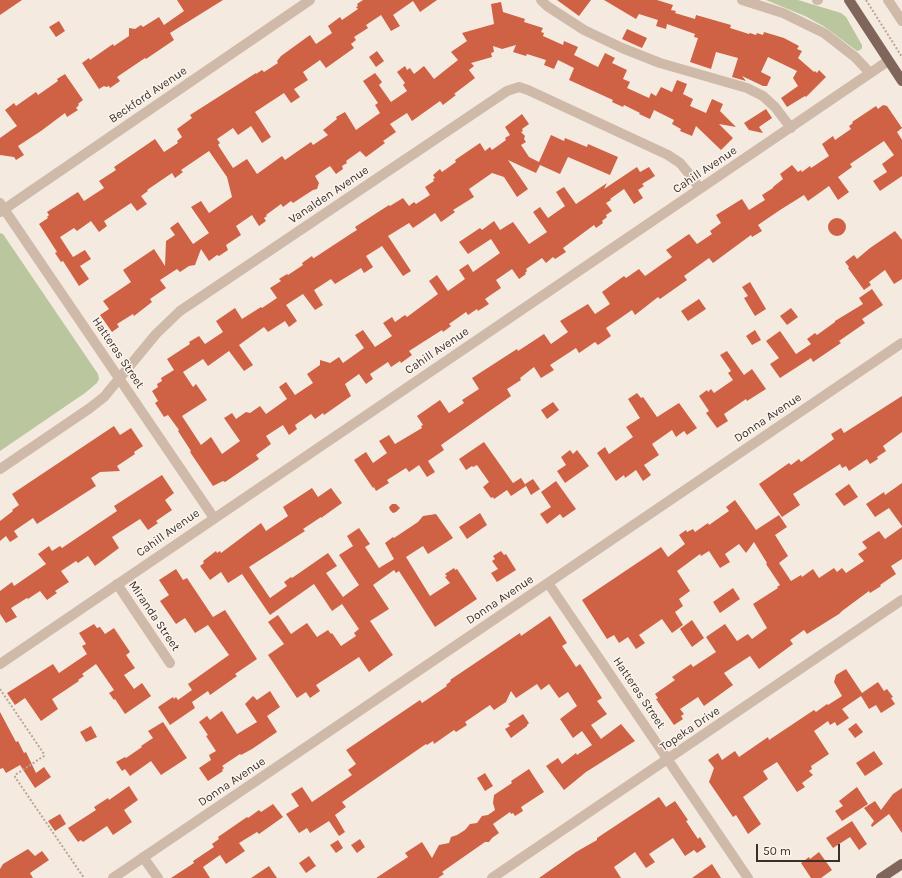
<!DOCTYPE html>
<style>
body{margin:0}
#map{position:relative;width:902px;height:878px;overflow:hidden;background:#f5eae0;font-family:Karla,sans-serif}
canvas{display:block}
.scale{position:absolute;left:756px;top:844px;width:84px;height:18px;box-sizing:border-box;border:2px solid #3c2f2a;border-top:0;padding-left:5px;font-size:12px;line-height:14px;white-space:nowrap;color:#3c2f2a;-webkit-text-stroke:3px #fcf5ed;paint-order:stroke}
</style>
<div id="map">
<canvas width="902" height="878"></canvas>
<div class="scale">50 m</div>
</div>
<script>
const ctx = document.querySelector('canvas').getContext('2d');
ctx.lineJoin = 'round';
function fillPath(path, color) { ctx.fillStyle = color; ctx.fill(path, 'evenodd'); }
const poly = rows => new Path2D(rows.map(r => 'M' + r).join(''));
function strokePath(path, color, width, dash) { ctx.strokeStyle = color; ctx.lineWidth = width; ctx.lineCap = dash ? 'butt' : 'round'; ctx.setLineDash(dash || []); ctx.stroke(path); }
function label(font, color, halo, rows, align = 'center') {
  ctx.font = font + ' Karla,sans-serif'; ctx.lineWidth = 3; ctx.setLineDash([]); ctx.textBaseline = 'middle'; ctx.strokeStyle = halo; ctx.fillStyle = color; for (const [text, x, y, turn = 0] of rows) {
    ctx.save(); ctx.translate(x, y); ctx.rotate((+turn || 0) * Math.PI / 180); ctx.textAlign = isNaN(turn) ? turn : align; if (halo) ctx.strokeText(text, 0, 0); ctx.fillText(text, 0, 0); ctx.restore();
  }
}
fillPath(poly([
 [766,0,798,0,841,13,846,17,862,45,862,48,860,50,857,51,825,27,805,16],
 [0,233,3,234,98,374,99,379,97,383,85,393,0,451]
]), '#bac69e');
fillPath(poly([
 [0,0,22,0,0,15],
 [177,0,223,0,170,33,174,40,146,59,145,58,117,77,120,81,110,88,109,86,106,87,104,86,99,89,82,63,89,58,90,60,113,44,114,46,129,36,129,28,135,29,141,25,143,27,159,17,164,25,184,11],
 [363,0,437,0,420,12,413,1,393,15,400,26,391,31,381,15,366,25,368,28,354,37,356,40,351,44,354,48,326,68,320,60,303,72,308,80,294,89,300,97,291,103,284,93,255,112,271,137,262,143,251,126,238,135,233,128,217,139,220,143,218,145,233,168,247,159,257,174,282,156,285,160,311,142,313,145,328,135,323,130,337,119,336,117,345,112,356,130,380,113,375,105,378,103,363,81,375,73,382,82,379,85,391,102,407,91,403,85,405,83,397,72,405,66,407,70,410,68,414,74,424,66,434,79,458,60,451,52,467,41,462,33,494,24,491,4,501,2,503,12,525,19,524,22,543,28,541,32,544,33,543,36,563,45,564,41,578,47,574,55,598,67,605,53,615,58,612,63,627,70,623,79,630,82,627,88,649,98,651,93,656,96,661,87,672,92,677,80,687,84,683,94,693,99,690,106,706,113,712,99,723,104,720,111,736,127,719,124,733,138,721,150,696,126,692,136,680,131,681,129,672,124,674,120,654,110,650,119,639,114,640,113,624,105,623,107,612,102,613,100,569,80,574,68,558,60,554,69,544,65,546,60,527,54,526,56,513,52,516,45,502,49,493,46,494,52,491,53,492,57,471,63,474,66,469,70,475,78,454,94,456,95,443,105,440,101,412,121,407,113,390,124,396,132,383,141,385,143,366,157,360,151,346,161,347,163,342,166,343,169,336,174,330,166,315,176,319,183,317,189,313,190,293,203,291,201,283,207,281,204,266,215,267,216,264,218,266,221,259,226,252,215,236,226,241,235,226,245,228,250,219,256,217,255,209,261,201,249,195,265,189,266,180,272,177,269,160,280,166,288,150,299,152,302,134,316,133,314,117,324,119,327,112,332,100,315,109,309,103,301,131,282,123,270,154,249,165,266,166,241,175,235,170,228,178,222,193,244,209,233,191,207,201,201,209,213,232,197,227,177,209,151,181,170,183,172,175,178,172,173,147,190,148,191,141,196,147,204,137,211,131,203,104,221,107,226,99,232,91,221,77,231,74,228,60,237,73,257,85,250,91,259,80,266,89,279,79,286,63,261,61,262,55,253,57,252,39,224,48,218,47,217,49,215,47,212,78,192,84,201,104,188,99,181,116,170,114,167,155,139,164,152,178,143,177,141,182,137,177,129,192,118,190,115,256,73,256,74,262,70,264,72,278,63,277,61,281,56,310,35,316,44,332,33,328,26,340,17,342,20,358,9,356,7,358,6,357,4],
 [557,0,591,0,579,16],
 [604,0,657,0,673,5,671,10,676,11,675,13,695,19,696,15,731,25,730,28,749,34,750,33,756,35,757,33,763,35,764,32,784,38,799,46,797,49,802,51,798,58,814,72,815,71,817,73,819,70,826,77,806,97,805,96,787,107,781,98,798,86,793,78,797,71,768,57,761,72,771,77,767,86,763,86,742,76,746,81,732,77,738,58,716,52,711,69,690,62,698,38,694,37,695,34,667,24,666,29,656,26,658,20,639,14,636,19],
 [59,21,65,31,56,37,49,27],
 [627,29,647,38,642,48,622,39],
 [377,51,384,61,376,67,369,57],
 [65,74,83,100,78,104,79,105,76,108,78,110,67,117,65,113,41,131,18,146,24,155,16,160,14,157,0,155,0,138,17,126,5,110,14,103,16,106,36,92,38,95,58,81,57,79],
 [883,105,887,106,902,128,897,132,902,140,902,176,880,191,873,181,887,172,882,164,894,155,884,141,850,164,852,167,838,177,849,192,838,200,829,186,808,201,804,195,780,210,758,225,762,231,752,237,751,235,713,263,709,258,684,276,687,280,660,299,658,297,635,315,632,310,606,328,611,336,598,345,595,342,579,353,576,348,550,365,554,370,541,378,534,367,520,378,521,380,507,389,511,396,441,445,444,450,428,461,435,472,427,477,419,465,409,472,406,468,387,480,389,483,376,491,374,487,373,488,354,460,366,452,373,463,387,453,379,441,389,435,395,444,422,428,421,426,423,425,417,416,440,400,449,413,464,403,462,400,479,389,472,378,517,349,518,351,544,334,551,344,568,332,560,321,588,304,595,314,610,304,602,292,624,276,626,278,639,269,645,276,648,274,672,257,666,250,689,234,697,244,712,234,710,231,721,223,716,215,742,199,749,210,765,200,762,195,773,188,773,187,783,179,780,174,792,165,798,172,801,170,802,172,810,166,811,168,829,156,822,144,833,136,835,140,851,129,849,126,853,123,852,122,876,106,878,109],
 [766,109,772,118,759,127,763,133,749,130,744,123],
 [522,114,529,124,522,129,523,131,521,132,525,136,524,139,526,142,521,145,529,157,539,162,551,135,564,141,565,138,587,147,588,144,618,157,610,175,568,157,560,174,540,165,536,173,508,160,528,189,517,197,504,177,492,173,469,189,474,197,453,210,455,212,441,222,435,213,413,228,409,223,388,236,411,271,403,276,382,246,366,256,373,267,364,273,361,268,335,284,331,279,314,290,323,305,315,310,303,294,286,305,297,321,289,327,285,321,268,332,264,327,239,345,253,365,244,371,229,351,208,366,203,359,183,372,193,387,196,384,207,400,182,416,201,445,211,437,222,454,240,441,224,418,232,413,236,419,246,412,250,413,260,406,266,414,287,399,279,387,286,382,295,395,313,383,307,374,320,365,320,360,330,363,339,357,343,363,364,348,355,335,363,330,375,347,392,336,383,323,392,317,395,322,405,315,407,317,438,294,429,281,437,275,448,291,465,279,459,270,468,264,473,272,500,253,491,239,468,254,459,242,480,228,482,230,494,221,500,230,513,222,529,244,547,232,533,212,540,207,548,218,565,206,556,192,564,187,576,204,607,183,604,189,637,167,640,172,649,167,655,176,642,184,644,186,638,190,643,198,634,204,624,189,610,199,611,200,606,203,612,211,606,215,607,217,602,221,603,223,596,228,594,225,563,248,566,252,555,259,553,257,546,263,542,258,526,269,527,271,525,273,526,274,519,279,512,269,496,280,501,288,485,299,489,304,478,311,477,309,468,315,466,312,449,324,451,326,443,332,442,330,409,351,412,355,401,363,400,361,391,367,388,362,370,374,373,379,366,384,359,374,345,384,351,396,324,415,323,413,315,419,311,414,295,425,297,429,289,435,283,425,266,436,271,444,256,455,259,459,225,482,223,481,213,486,190,452,191,451,178,431,179,430,168,415,164,417,155,403,158,401,152,391,158,387,157,384,162,381,161,378,174,370,167,359,190,344,189,342,199,336,205,344,223,332,216,321,235,308,242,319,261,307,262,308,277,298,270,288,281,281,279,279,287,274,288,275,303,265,302,263,312,256,313,258,314,258,352,233,357,230,355,227,389,205,390,206,403,198,409,206,414,202,416,204,430,195,425,187,434,181,433,179,435,178,433,175,440,169,442,172,456,162,455,160,480,143,485,151,490,147,492,150,506,140,505,138,510,135,505,127],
 '828 227a9 9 0 1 1 18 0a9 9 0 1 1-18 0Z',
 [895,231,902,240,902,279,894,284,885,270,869,282,871,285,864,290,848,268,849,267,845,262,854,255,857,259,870,248],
 [750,282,766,309,755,316,744,298,748,296,742,287],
 [872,289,883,305,862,319,865,323,839,341,841,343,813,362,811,358,780,378,770,364,779,358,766,341,780,331,796,354,811,344,807,339,815,333,817,335,835,322,835,321,863,304,859,298],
 [699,299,706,309,688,321,681,311],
 [791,308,798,317,787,325,780,316],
 [755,330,761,340,752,345,746,336],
 [727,351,744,375,752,369,766,389,747,401,746,399,724,414,728,421,717,428,706,413,709,411,699,396,707,390,708,392,711,389,714,393,733,380,728,373,731,371,720,355],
 [637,393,641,398,643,397,657,417,679,403,697,428,687,435,684,431,676,437,672,430,652,444,659,455,644,465,651,475,643,481,636,470,625,478,624,475,616,481,597,453,605,447,609,454,633,437,626,427,640,418,628,399],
 [902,396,902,432,883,446,886,451,877,457,878,459,870,464,867,459,849,471,846,466,842,468,840,464,793,494,800,505,782,517,759,484,789,463,791,465,799,459,801,462,834,439,831,434,841,428,844,433],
 [553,402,559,410,547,419,541,410],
 [114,426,120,435,131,428,143,446,134,452,135,454,117,466,120,471,100,472,91,478,96,486,37,524,33,518,14,531,18,537,10,542,6,536,0,541,0,521,13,511,12,510,19,505,12,494],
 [484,442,513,483,521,478,526,486,511,496,507,490,494,499,493,497,491,498,483,487,489,482,477,465,473,467,472,466,466,470,459,459],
 [570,450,573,454,577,450,589,466,565,483,557,471,566,465,561,457],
 [162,475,174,493,165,500,172,510,156,521,158,523,148,530,140,519,112,537,119,548,95,566,88,556,78,563,76,561,61,571,69,582,55,591,57,593,47,600,40,591,28,599,27,598,11,608,17,617,6,623,0,614,0,591,12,582,14,586,46,564,38,554,49,546,52,551,60,546,62,548,117,511,114,506],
 [533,479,540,489,531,495,525,484],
 [556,481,576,509,563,518,560,514,547,524,540,514,551,507,541,492],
 [902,483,902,526,889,508,875,517,866,504,884,492,885,495],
 [849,484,858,497,844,506,835,494],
 [312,488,318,497,331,488,342,503,321,518,321,517,303,529,305,531,249,567,270,598,287,586,284,582,291,577,292,578,328,553,337,566,326,573,343,597,359,585,339,555,353,546,347,536,359,528,370,544,365,547,379,568,394,559,385,543,393,537,394,538,418,522,423,516,436,514,453,538,428,554,423,546,406,557,430,596,450,583,445,577,447,576,445,574,454,568,455,570,457,569,477,599,435,627,399,571,396,573,394,570,373,585,389,609,370,621,393,655,369,672,359,657,316,685,320,691,310,698,306,692,297,698,268,655,284,644,268,622,278,615,291,634,307,623,317,637,328,630,331,634,332,633,341,646,356,636,354,633,359,629,342,604,332,611,314,584,270,615,242,574,228,583,221,572,210,580,200,566,204,563,203,561,216,551,217,553,220,551,221,553,261,523,266,531,288,516,283,507],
 [735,500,756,530,779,515,787,527,775,535,788,556,779,563,791,581,801,575,802,577,813,569,819,578,834,568,837,572,842,568,846,573,864,561,858,554,867,548,862,542,879,531,885,539,902,527,902,559,891,566,896,574,880,585,881,586,870,593,869,591,842,611,839,614,807,634,804,630,790,640,793,644,759,669,750,656,724,673,733,685,704,706,698,697,680,709,684,714,681,716,683,719,674,725,656,699,658,698,655,694,675,680,672,677,691,664,693,667,716,652,706,637,725,624,737,641,748,634,752,639,767,628,753,604,778,588,777,587,780,585,766,564,767,563,754,542,746,553,739,544,725,554,730,562,720,568,709,551,701,556,700,554,677,571,690,591,679,599,683,606,675,612,683,625,672,633,662,619,639,635,645,643,636,649,628,637,619,643,614,635,607,639,582,600,661,547,668,557,685,544,679,535,686,530,687,532,693,529,695,532,708,523,709,525,729,511,726,507],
 [392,504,396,504,400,508,396,512,393,513,390,510,389,507],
 [480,513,487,525,467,539,459,527],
 [501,551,504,555,506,554,516,570,497,582,491,573,498,569,492,561,495,559,493,556],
 [176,569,183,580,187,578,213,617,225,610,257,659,235,674,237,676,210,695,208,691,192,702,195,708,170,725,158,707,173,697,174,699,176,697,178,700,192,690,188,684,229,655,208,625,195,633,185,618,176,624,160,601,169,595,159,580],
 [733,588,740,599,720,613,713,602],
 [550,616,567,643,562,646,576,667,580,664,602,698,597,701,607,714,591,725,601,739,621,724,635,741,586,772,564,790,546,766,558,758,562,764,576,753,577,755,592,745,582,731,573,738,560,719,577,706,568,692,559,698,549,684,541,690,537,684,516,698,511,691,506,702,494,710,490,705,465,722,467,725,456,732,454,730,434,744,433,741,427,745,426,744,342,802,346,807,335,815,345,832,339,836,329,821,310,833,307,828,299,833,286,814,299,806,291,794,302,787,312,802,352,775,348,770,356,764,346,750,420,700,422,703,447,686,446,685,451,681,450,680,508,641,520,633,521,636],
 [692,620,704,638,692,647,680,629],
 [94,624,97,628,100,627,105,634,114,628,130,652,126,655,135,668,124,675,134,689,142,683,151,696,125,714,115,699,114,700,109,693,114,690,96,664,82,674,84,676,78,680,79,681,52,699,58,709,41,721,25,698,15,705,7,693,53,664,59,673,87,654,82,646,86,644,79,633],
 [846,669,862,693,878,682,884,691,887,689,893,697,891,698,895,704,881,713,876,705,869,709,861,696,842,709,849,718,837,726,835,722,830,725,828,721,814,731,829,754,811,766,812,769,809,771,813,775,802,783,805,787,797,792,777,762,763,771,768,779,743,797,761,824,748,834,736,815,733,817,709,782,714,768,708,760,718,753,722,760,735,751,739,757,768,737,769,740,814,710,816,712,827,704,828,705,842,696,834,682,836,675],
 [270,691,280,707,267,716,277,732,252,749,241,755,240,754,222,766,224,768,222,770,223,771,208,781,199,768,211,760,209,755,216,751,206,736,208,735,199,722,207,716,210,720,222,711,237,734,257,722,245,704,253,696,257,700],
 [0,712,16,742,18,741,24,753,26,752,36,773,44,767,51,777,35,788,20,765,6,773,3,768,0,769],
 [523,714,529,723,527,725,527,726,511,738,505,729,510,726,508,724],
 [163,722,187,758,161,775,151,761,130,776,125,769,122,771,116,762,125,757,126,758,142,747,141,746,153,738,148,731],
 [856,723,863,732,855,738,848,729],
 [91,726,97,737,86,742,80,732],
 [874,751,883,764,865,776,856,763],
 [529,769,544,792,521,807,523,811,515,816,513,813,511,814,510,812,493,824,499,833,492,838,489,842,485,842,442,872,444,874,438,878,376,878,408,857,405,853,422,842,432,858,439,845,449,843,451,837,457,835,465,830,470,824,477,823,482,816,488,815,495,810,493,803,494,795,512,783,511,781],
 [485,773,493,786,485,791,477,778],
 [129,786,138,800,124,810,132,822,113,835,107,826,83,842,81,840,78,842,68,828,96,810,94,807,108,798,109,800],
 [857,787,868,804,842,821,835,811,843,806,839,801],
 [902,788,902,833,889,814,872,827,871,825,874,821,864,808,875,801,881,810,893,794],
 [659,797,666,807,675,801,688,820,686,821,698,839,700,837,706,847,697,853,694,850,685,856,673,838,649,854,655,862,646,868,635,852,614,867,621,878,539,878,576,852,597,840,597,838],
 [273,804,283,817,259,834,257,832,239,843,245,851,226,864,220,855,203,867,210,878,171,878,194,863,193,861,214,847,212,844,219,839,218,837,247,817,248,818,259,810,261,812],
 [60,814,66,824,55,831,48,821],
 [852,821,867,844,859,850,850,837,833,848,826,838],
 [360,839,365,847,357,853,351,845],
 [338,840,343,848,336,853,330,845],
 [28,849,35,856,42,851,49,860,30,873,33,878,0,878,0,869,3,864],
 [819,852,832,870,821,878,811,878,801,863,809,857,810,859],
 [309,856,316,866,306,873,299,863],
 [712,864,721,878,692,878],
 [269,866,277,878,251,878]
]), '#cf6144');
strokePath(poly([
 [866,0,902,57],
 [0,689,44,754,44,756,15,775,15,777,84,878]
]), '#bba494', 2, [2, 2]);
strokePath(poly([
 [541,0,547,6,584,30,622,48,660,63,747,88,763,96,775,107,791,128],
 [742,0,783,13,824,33,855,57,870,73],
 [817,0,818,0],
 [888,0,902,21],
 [0,203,214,518],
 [0,212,310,0],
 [0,469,90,408,104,397,156,334,180,311,507,91,519,87,528,90,668,155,680,163,690,175,700,189],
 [548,583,748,878],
 [117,584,170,663],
 [0,664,888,61],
 [143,857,158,878],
 [113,878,902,343],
 [492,878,902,600]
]), '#cfbaaa', 10);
strokePath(poly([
 [849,0,902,81],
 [881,878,902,864]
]), '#7f655a', 10);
label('12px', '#3c2f2a', '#fcf5ed', [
 ["Beckford Avenue",148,95,-34],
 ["Cahill Avenue",705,170,-34],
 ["Vanalden Avenue",329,195,-34],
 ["Cahill Avenue",437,351,-34],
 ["Hatteras Street",118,353,56],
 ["Donna Avenue",768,418,-34],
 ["Cahill Avenue",168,533,-35],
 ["Donna Avenue",500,600,-34],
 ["Miranda Street",154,616,56],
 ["Hatteras Street",639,693,56],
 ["Topeka Drive",690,729,-34],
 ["Donna Avenue",232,782,-34]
]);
</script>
